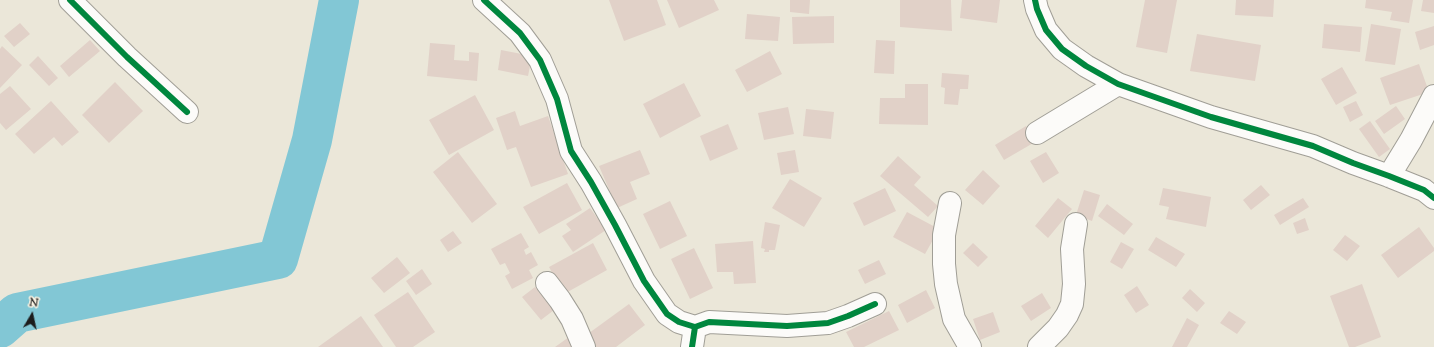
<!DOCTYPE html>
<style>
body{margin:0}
#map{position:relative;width:1434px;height:347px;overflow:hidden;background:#ebe7d9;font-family:"Sorts Mill Goudy",serif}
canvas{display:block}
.north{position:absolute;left:12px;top:295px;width:40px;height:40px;-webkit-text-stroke:3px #fcf5e5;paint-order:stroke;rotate:9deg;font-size:11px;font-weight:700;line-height:16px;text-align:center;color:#1c1c1c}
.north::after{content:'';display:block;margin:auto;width:14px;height:18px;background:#1c1c1c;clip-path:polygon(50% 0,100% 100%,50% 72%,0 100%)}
</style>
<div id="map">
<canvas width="1434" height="347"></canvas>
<div class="north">N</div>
</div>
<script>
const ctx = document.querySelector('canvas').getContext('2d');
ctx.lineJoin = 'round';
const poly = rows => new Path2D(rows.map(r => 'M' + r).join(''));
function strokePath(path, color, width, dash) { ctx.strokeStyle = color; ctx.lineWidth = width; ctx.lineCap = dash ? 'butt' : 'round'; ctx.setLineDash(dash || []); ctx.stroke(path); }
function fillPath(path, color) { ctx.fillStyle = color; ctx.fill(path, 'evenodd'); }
strokePath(poly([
 [0,328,17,313,278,259,312,140,339,0]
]), '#82c7d5', 40);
fillPath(poly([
 [609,0,657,0,666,25,624,41],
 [667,0,714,0,719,10,679,28],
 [790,0,810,0,809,14,790,12],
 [900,0,951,0,952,31,900,27],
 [962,0,1000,0,997,23,960,18],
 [1145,0,1177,0,1167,53,1136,47],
 [1236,0,1274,0,1273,17,1235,15],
 [1366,0,1413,0,1409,23,1390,20,1392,12,1365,8],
 [1423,0,1434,0,1434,13,1421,11],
 [747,14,780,17,778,41,745,39],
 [834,16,834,43,793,44,792,17],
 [20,23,30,34,14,47,4,36],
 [1324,24,1362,27,1360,52,1322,48],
 [1371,24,1401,29,1395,65,1365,61],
 [1434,26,1434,45,1420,50,1415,32],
 [1197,34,1261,45,1255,81,1190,71],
 [90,40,100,51,69,77,60,66],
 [876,40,895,41,894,74,874,73],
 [430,43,455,45,454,60,469,61,469,52,479,53,477,81,427,76],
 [2,46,22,65,0,88,0,49],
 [501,50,532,56,528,76,498,70],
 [770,51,782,74,747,92,735,70],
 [38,56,58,78,49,86,29,65],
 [1419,64,1429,92,1390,105,1380,78],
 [1342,67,1357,93,1336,105,1321,79],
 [942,73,969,75,968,89,960,89,958,105,944,104,945,88,941,87],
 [115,82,143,111,109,143,82,115],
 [684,83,701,116,660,138,643,104],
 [905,84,928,84,928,125,879,124,880,98,905,98],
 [10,86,31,109,6,130,0,123,0,94],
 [475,95,494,130,449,155,429,120],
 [51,101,79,132,62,146,54,137,34,154,15,134],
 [1356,101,1363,115,1350,122,1343,107],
 [1396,106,1405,119,1384,134,1375,121],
 [788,107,794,134,764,140,758,113],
 [806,109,834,112,831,139,803,136],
 [515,111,520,126,548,116,568,174,531,187,516,147,507,150,496,118],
 [1370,121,1390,149,1379,157,1359,129],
 [728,124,738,149,710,161,700,136],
 [1026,126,1035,142,1004,160,995,145],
 [640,150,650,174,630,182,637,199,617,208,599,166],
 [795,150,799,172,781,175,777,153],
 [458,152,497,204,472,223,433,172],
 [1046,152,1059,173,1043,183,1030,161],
 [898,156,921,177,914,185,938,206,928,217,880,176],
 [983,170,1000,186,983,205,965,190],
 [790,179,822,198,804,227,772,208],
 [567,183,582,210,539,234,523,207],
 [1261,185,1270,195,1251,210,1243,200],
 [885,188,896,211,864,226,853,203],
 [1163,188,1211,197,1206,227,1166,219,1169,207,1159,205],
 [1084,190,1100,195,1092,221,1076,215],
 [1058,198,1072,209,1048,238,1035,226],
 [1303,198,1309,207,1280,225,1274,215],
 [670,201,687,236,660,249,643,214],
 [1107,204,1133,224,1124,235,1098,216],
 [590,208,606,230,573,252,562,236,571,230,566,224],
 [907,212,939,229,925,254,893,237],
 [1305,218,1309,230,1297,234,1293,223],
 [765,222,780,225,775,250,769,250,769,252,764,252,765,249,761,248],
 [1419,227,1434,248,1434,251,1398,278,1381,255],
 [453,231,462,243,448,252,440,240],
 [521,233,529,247,524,250,526,255,531,252,538,265,529,270,533,278,512,289,505,276,510,273,505,263,500,265,491,249],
 [1345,235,1360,246,1347,261,1333,250],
 [1156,237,1185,254,1176,267,1148,250],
 [753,241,756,283,734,284,733,272,717,272,715,244],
 [1121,242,1134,249,1122,269,1110,262],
 [593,243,607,270,564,294,549,267],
 [973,243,988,257,978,267,963,253],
 [694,248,713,288,690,299,671,259],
 [397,257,410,273,384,293,371,278],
 [879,260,886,274,865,284,858,270],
 [422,269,432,284,416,295,406,281],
 [1362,284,1381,337,1355,347,1349,347,1330,296],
 [1137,286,1149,305,1136,313,1124,295],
 [535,287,554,310,541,320,522,297],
 [1190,289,1205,303,1197,312,1182,298],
 [926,290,935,308,907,323,898,305],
 [408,292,435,332,413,347,396,347,374,315],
 [1042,293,1051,308,1031,321,1021,306],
 [629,304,645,325,616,347,594,347,585,336],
 [889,311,899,330,864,347,854,347,846,332],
 [1229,311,1246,322,1237,334,1220,323],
 [993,312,1000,332,980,340,973,319],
 [361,316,383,347,318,347],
 [1187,318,1199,325,1187,347,1172,347],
 [569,337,577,347,555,347]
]), '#e1d1c8');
const minor = poly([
 [70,0,127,57,187,112],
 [484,0,520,33,540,60,557,99,571,151,591,182,615,225,644,281,667,314,679,322,695,327,692,347],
 [1035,0,1037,9,1046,30,1062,49,1086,66,1118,84,1211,117,1313,146,1353,163,1389,176,1424,190,1434,198],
 [1037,133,1118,84],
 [1389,176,1411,140,1434,96],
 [950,203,944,235,944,264,946,284,954,319,970,347],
 [547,283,560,300,572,319,584,347],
 [695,327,709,322,787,326,828,323,848,316,875,304],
 [1039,347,1058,328,1067,315,1072,304,1074,284,1072,249,1076,224]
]);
strokePath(minor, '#a09e96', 24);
strokePath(minor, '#fcfbf9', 22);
strokePath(poly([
 [70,0,127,57,187,112],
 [484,0,520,33,540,60,557,99,571,151,591,182,615,225,644,281,667,314,679,322,695,327,692,347],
 [1035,0,1037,9,1046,30,1062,49,1086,66,1118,84,1211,117,1313,146,1353,163,1389,176,1424,190,1434,198],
 [695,327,709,322,787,326,828,323,848,316,875,304]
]), '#00873e', 6);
</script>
